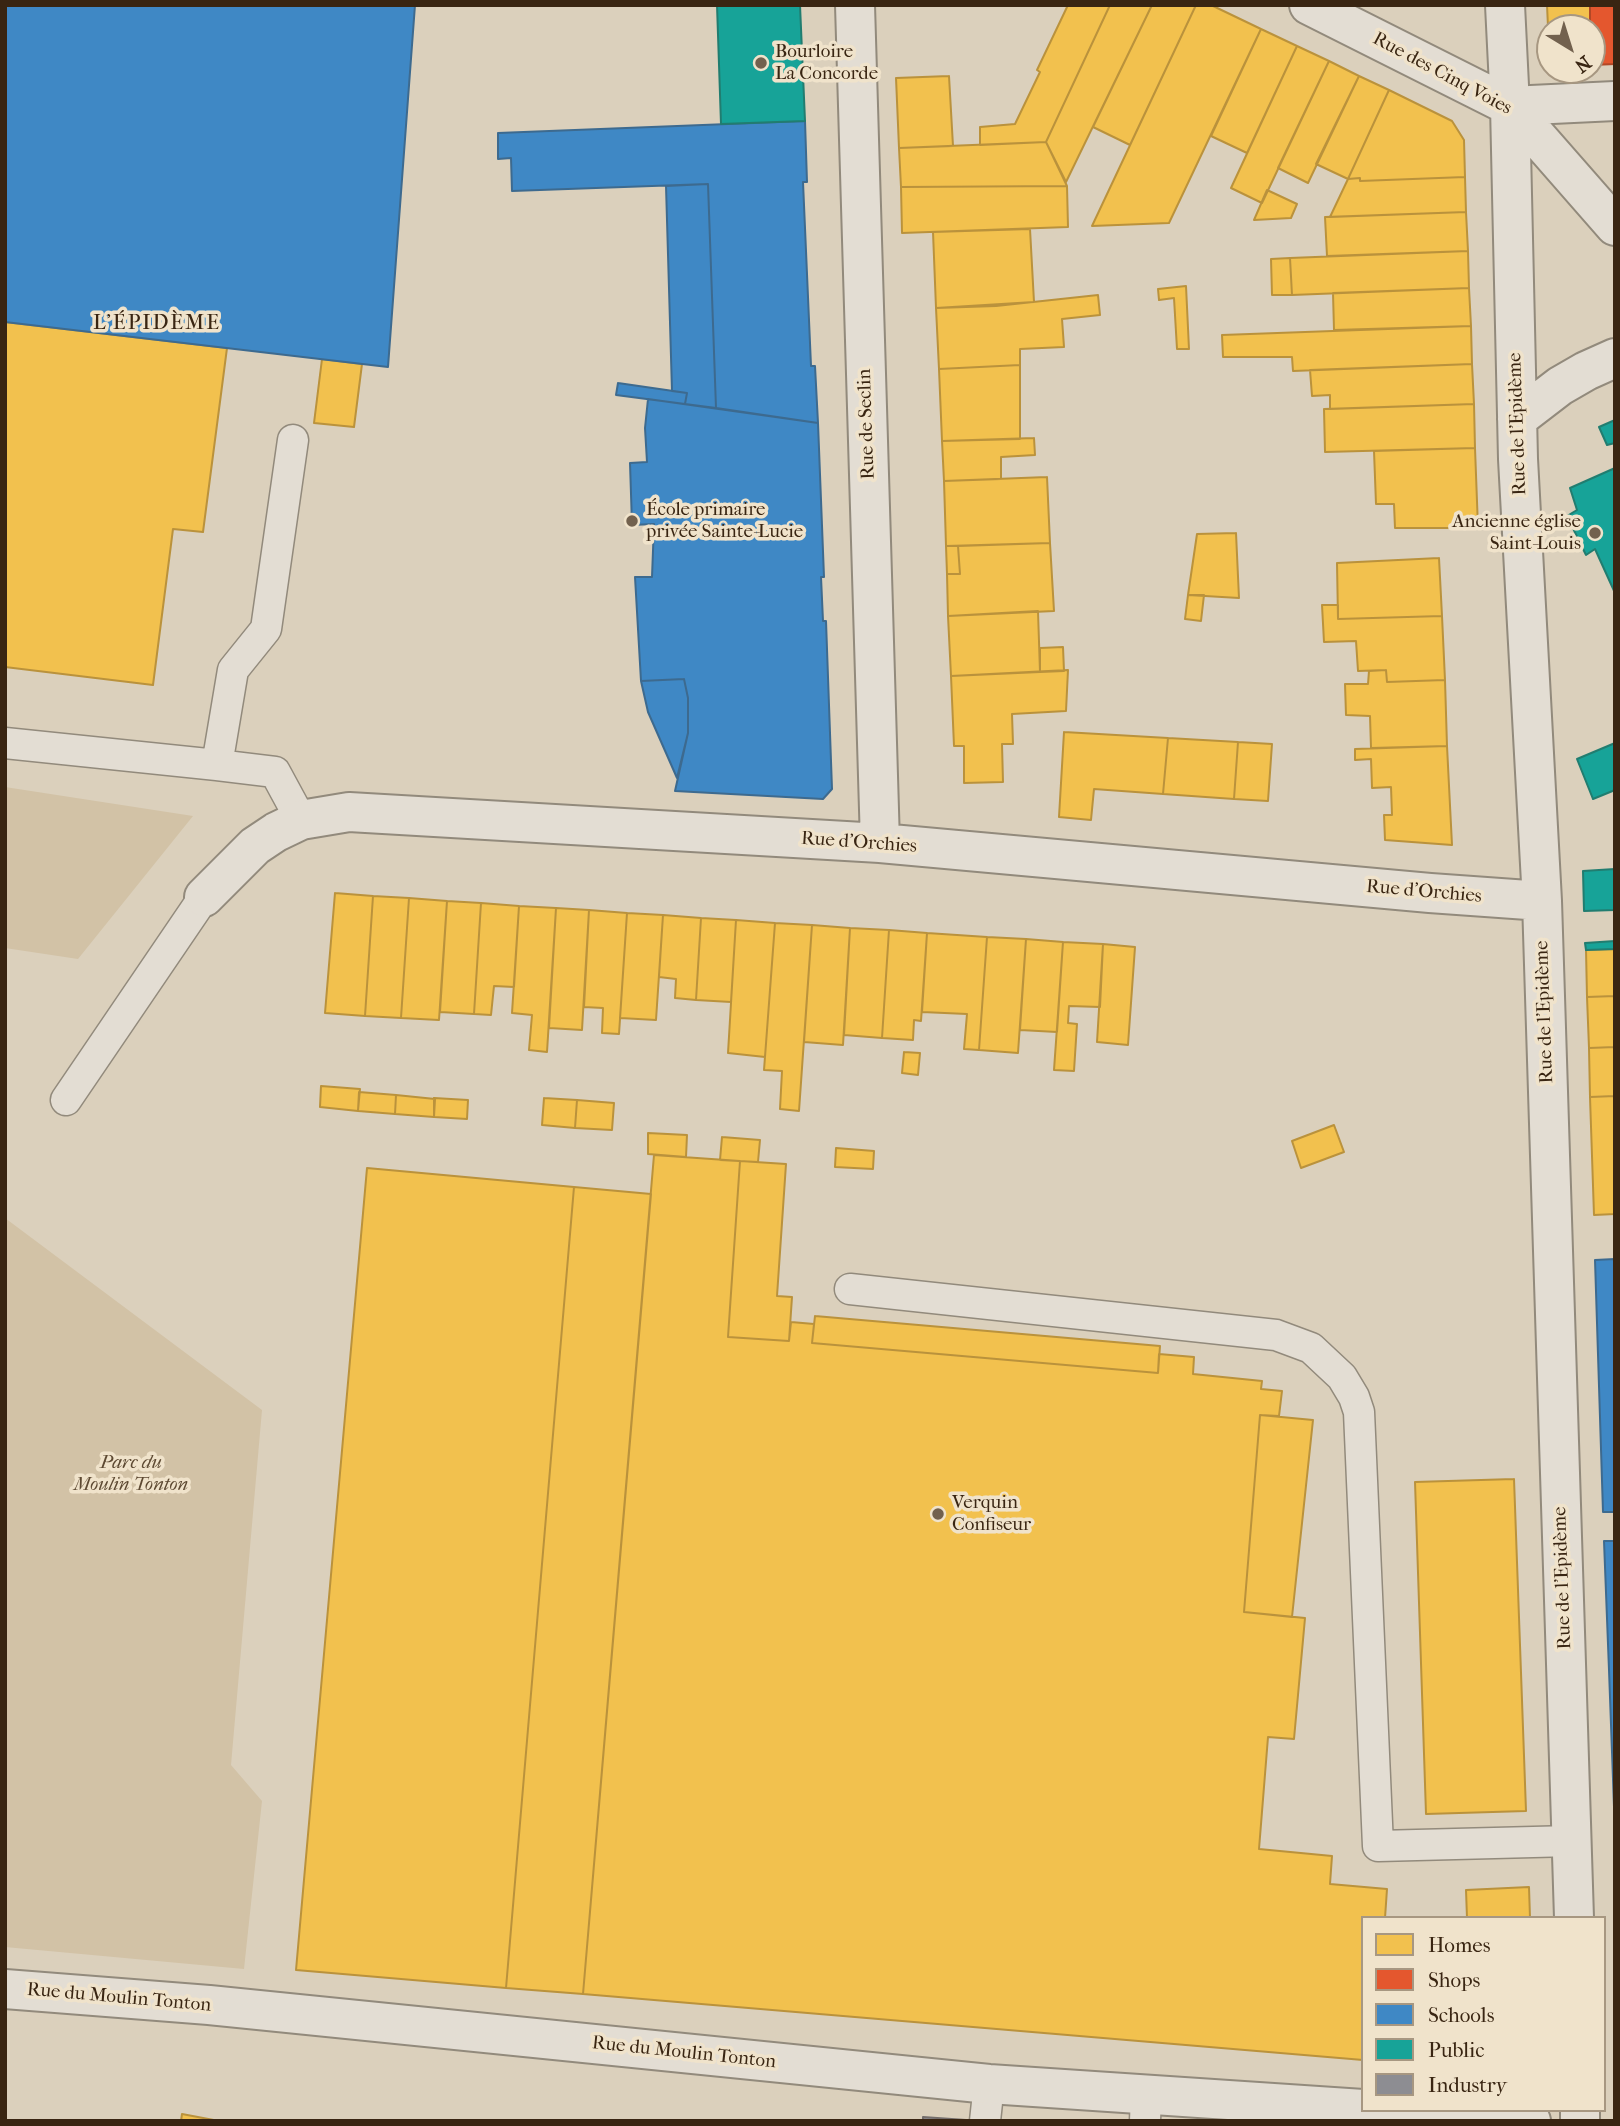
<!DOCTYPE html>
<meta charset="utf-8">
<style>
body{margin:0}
#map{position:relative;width:1620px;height:2126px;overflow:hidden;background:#dbd0bc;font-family:"IM FELL French Canon",serif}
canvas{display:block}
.frame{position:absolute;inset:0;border:7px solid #392512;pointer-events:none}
.legend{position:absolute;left:1361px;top:1916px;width:245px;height:196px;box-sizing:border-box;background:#f0e3cb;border:2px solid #a79781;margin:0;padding:9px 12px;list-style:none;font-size:21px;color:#392512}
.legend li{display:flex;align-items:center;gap:14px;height:35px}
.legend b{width:35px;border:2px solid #a79781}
.north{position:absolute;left:1536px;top:14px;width:70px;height:70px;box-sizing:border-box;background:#f0e3cb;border:2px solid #a79781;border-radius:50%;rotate:142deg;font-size:19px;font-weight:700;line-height:28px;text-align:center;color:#392512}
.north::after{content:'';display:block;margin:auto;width:24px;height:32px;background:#72614e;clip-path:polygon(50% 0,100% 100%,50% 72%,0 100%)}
</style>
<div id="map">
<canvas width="1620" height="2126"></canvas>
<div class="frame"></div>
<ul class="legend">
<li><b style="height:19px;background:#f2c14e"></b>Homes</li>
<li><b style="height:19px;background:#e4572e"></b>Shops</li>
<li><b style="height:19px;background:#3f88c5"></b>Schools</li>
<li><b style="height:19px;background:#17a398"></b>Public</li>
<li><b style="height:19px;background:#8d8d92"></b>Industry</li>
</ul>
<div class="north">N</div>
</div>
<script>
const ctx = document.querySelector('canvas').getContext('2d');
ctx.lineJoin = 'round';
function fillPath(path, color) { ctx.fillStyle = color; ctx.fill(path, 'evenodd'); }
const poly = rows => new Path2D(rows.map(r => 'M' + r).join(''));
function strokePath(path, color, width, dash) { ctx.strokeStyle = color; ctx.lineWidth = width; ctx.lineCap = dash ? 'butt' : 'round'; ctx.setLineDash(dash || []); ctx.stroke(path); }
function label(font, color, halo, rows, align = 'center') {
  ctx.font = font + ' "IM FELL French Canon",serif'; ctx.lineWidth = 7; ctx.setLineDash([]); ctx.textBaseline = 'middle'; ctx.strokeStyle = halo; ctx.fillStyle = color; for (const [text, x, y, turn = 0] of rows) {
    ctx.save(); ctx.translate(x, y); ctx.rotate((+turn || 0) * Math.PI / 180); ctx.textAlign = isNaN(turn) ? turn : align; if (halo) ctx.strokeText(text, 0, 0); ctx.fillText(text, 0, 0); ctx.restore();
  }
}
fillPath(poly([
 [5,787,193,816,78,959,5,948],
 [5,1218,262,1410,231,1765,262,1801,244,1969,5,1947]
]), '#d2c2a6');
const homes = poly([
 [1068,5,1110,5,1046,142,980,145,980,127,1015,124,1040,72,1037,70,1068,5],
 [1110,5,1152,5,1066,182,1046,142,1110,5],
 [1152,5,1196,5,1130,145,1093,127,1152,5],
 [1196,5,1211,5,1261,29,1169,223,1092,226,1196,5],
 [1547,5,1590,5,1590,25,1548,27,1547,5],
 [1261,29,1297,46,1247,153,1211,136,1261,29],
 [1297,46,1329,61,1262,203,1231,188,1297,46],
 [1329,61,1359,76,1308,183,1278,168,1329,61],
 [949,76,953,146,899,148,896,78,949,76],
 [1359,76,1389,90,1348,179,1316,164,1359,76],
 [1389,90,1452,121,1464,140,1465,177,1360,181,1360,178,1348,179,1389,90],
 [1046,142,1067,186,901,187,899,148,1046,142],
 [1465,177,1466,212,1330,217,1348,179,1360,178,1360,181,1465,177],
 [1067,186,1068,227,902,233,901,187,1067,186],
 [1267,190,1297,204,1291,218,1254,220,1267,190],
 [1466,212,1468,251,1327,256,1325,217,1466,212],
 [1030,229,1034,302,936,308,933,232,1030,229],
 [1468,251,1469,288,1292,295,1290,258,1468,251],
 [1290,258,1292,295,1272,295,1271,259,1290,258],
 [1186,286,1189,349,1177,349,1174,298,1159,300,1158,289,1186,286],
 [1469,288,1471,326,1334,330,1333,293,1469,288],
 [1098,295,1100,315,1062,319,1064,347,1020,349,1020,365,939,369,936,308,996,306,1098,295],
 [5,322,227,348,203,532,173,529,153,685,5,667,5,322],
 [1471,326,1472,364,1293,371,1292,357,1223,357,1222,335,1471,326],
 [322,359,362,364,354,427,314,423,322,359],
 [1472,364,1474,404,1330,409,1330,395,1312,396,1310,370,1472,364],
 [1020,365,1020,439,942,441,939,369,1020,365],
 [1474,404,1475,448,1325,452,1324,409,1474,404],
 [1034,438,1035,455,1001,457,1001,479,944,481,942,441,1034,438],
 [1475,448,1478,528,1395,528,1394,504,1376,504,1374,451,1475,448],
 [1047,477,1050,543,946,546,944,481,1047,477],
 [1236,533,1239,598,1188,595,1197,534,1236,533],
 [1050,543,1054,611,948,616,947,574,960,574,958,546,1050,543],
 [946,546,958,546,960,574,947,574,946,546],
 [1439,558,1442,616,1338,619,1337,563,1439,558],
 [1188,595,1204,595,1201,621,1185,619,1188,595],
 [1322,605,1338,605,1338,619,1442,616,1445,680,1387,682,1386,670,1358,671,1356,641,1324,642,1322,605],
 [1038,611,1040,672,951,676,948,616,1038,611],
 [1063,647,1064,671,1040,672,1040,648,1063,647],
 [1068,670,1066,711,1012,714,1013,744,1002,744,1003,782,964,783,964,746,954,746,951,676,1068,670],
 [1386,670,1387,682,1445,680,1447,746,1371,748,1370,716,1346,715,1345,684,1368,684,1369,671,1386,670],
 [1064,732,1168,738,1163,794,1094,789,1091,820,1059,817,1064,732],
 [1168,738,1238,742,1234,799,1163,794,1168,738],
 [1238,742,1272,744,1268,801,1234,799,1238,742],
 [1447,746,1452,845,1385,840,1384,815,1392,815,1391,787,1372,788,1371,759,1355,760,1355,749,1447,746],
 [335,893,373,896,365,1016,325,1013,335,893],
 [373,896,409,898,401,1018,365,1016,373,896],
 [409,898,447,901,439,1020,401,1018,409,898],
 [447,901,481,903,474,1014,440,1012,447,901],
 [481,903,519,906,514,987,494,986,491,1015,474,1014,481,903],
 [519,906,556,908,547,1052,529,1050,532,1015,512,1013,519,906],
 [556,908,589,910,582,1030,549,1028,556,908],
 [589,910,627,913,619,1034,602,1033,603,1008,584,1007,589,910],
 [627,913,663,915,656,1020,620,1018,627,913],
 [663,915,701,918,696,1000,675,998,676,979,659,977,663,915],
 [701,918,736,920,731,1002,696,1000,701,918],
 [736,920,775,923,765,1057,728,1053,736,920],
 [775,923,812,925,799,1111,780,1109,782,1071,764,1070,775,923],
 [812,925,850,928,843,1045,804,1042,812,925],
 [850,928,889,930,882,1038,844,1035,850,928],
 [889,930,927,933,921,1021,914,1020,913,1040,882,1038,889,930],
 [927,933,987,937,979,1050,964,1049,967,1014,922,1012,927,933],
 [987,937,1026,939,1018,1053,979,1050,987,937],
 [1026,939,1063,942,1057,1032,1020,1030,1026,939],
 [1063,942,1103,944,1100,1007,1069,1006,1068,1023,1077,1024,1074,1071,1054,1070,1063,942],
 [1103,944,1135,947,1128,1045,1097,1042,1103,944],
 [1615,949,1615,996,1587,997,1586,950,1615,949],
 [1615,996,1615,1047,1589,1048,1587,997,1615,996],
 [1615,1047,1615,1096,1590,1097,1589,1048,1615,1047],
 [904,1052,920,1053,918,1075,902,1073,904,1052],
 [321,1086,360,1089,358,1111,320,1107,321,1086],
 [359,1092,396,1095,395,1114,358,1111,359,1092],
 [396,1095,435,1099,434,1117,395,1114,396,1095],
 [1615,1096,1615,1214,1594,1215,1590,1097,1615,1096],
 [434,1098,468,1100,467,1119,434,1117,434,1098],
 [544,1098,577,1100,575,1128,542,1125,544,1098],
 [577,1100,614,1103,612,1130,575,1128,577,1100],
 [1334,1125,1344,1152,1301,1168,1292,1141,1334,1125],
 [648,1133,687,1135,686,1157,648,1154,648,1133],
 [722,1137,760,1140,758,1162,720,1160,722,1137],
 [836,1148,874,1151,873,1169,835,1167,836,1148],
 [654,1155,740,1161,728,1337,789,1341,791,1322,814,1324,812,1343,1158,1373,1159,1354,1194,1357,1193,1374,1262,1381,1261,1389,1282,1391,1279,1416,1260,1415,1244,1612,1305,1618,1294,1739,1268,1737,1259,1849,1332,1856,1330,1884,1387,1889,1385,1918,1363,1918,1363,2060,583,1994,654,1155],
 [740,1161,786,1164,777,1296,792,1297,789,1341,728,1337,740,1161],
 [367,1168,574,1187,506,1988,296,1970,367,1168],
 [574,1187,651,1194,583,1994,506,1988,574,1187],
 [815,1316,1160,1346,1158,1373,812,1343,815,1316],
 [1260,1415,1313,1420,1292,1617,1244,1612,1260,1415],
 [1514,1479,1526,1811,1426,1814,1415,1482,1514,1479],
 [1529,1887,1530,1918,1467,1918,1466,1890,1529,1887],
 [182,2114,219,2121,181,2121,182,2114]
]);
fillPath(homes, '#f2c14e');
strokePath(homes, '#ba923c', 2);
const shops = poly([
 [1590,5,1615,5,1615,64,1592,65,1592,28,1550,28,1550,55,1548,27,1590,25,1590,5]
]);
fillPath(shops, '#e4572e');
strokePath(shops, '#b14826', 2);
const schools = poly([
 [5,5,415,5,388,367,5,322,5,5],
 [805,121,807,182,803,182,811,366,815,366,818,423,716,408,708,184,512,191,511,158,498,159,498,133,805,121],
 [708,184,716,408,685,404,687,393,672,391,666,186,708,184],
 [618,383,687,393,685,404,616,395,618,383],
 [648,399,818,423,824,577,821,577,823,621,826,621,832,789,823,799,675,791,688,733,688,698,684,679,641,681,635,577,652,577,654,524,632,525,630,463,647,462,645,428,648,399],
 [684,679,688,698,688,733,677,778,648,712,641,681,684,679],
 [1615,1259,1615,1512,1603,1512,1595,1260,1615,1259],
 [1604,1541,1615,1541,1615,1834,1609,1670,1604,1541]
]);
fillPath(schools, '#3f88c5');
strokePath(schools, '#3d6a8f', 2);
const public = poly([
 [717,5,800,5,805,121,721,124,717,5],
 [1615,420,1615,443,1607,445,1599,427,1615,420],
 [1615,468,1615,593,1595,549,1586,555,1567,516,1577,510,1570,488,1615,468],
 [1615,743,1615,790,1593,799,1577,759,1615,743],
 [1615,869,1615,910,1584,911,1583,871,1615,869],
 [1615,941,1615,949,1586,950,1585,943,1615,941]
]);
fillPath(public, '#17a398');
strokePath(public, '#217d70', 2);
const industry = poly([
 [923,2117,966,2120,923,2121,923,2117]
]);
fillPath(industry, '#8d8d92');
strokePath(industry, '#746e6c', 2);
const lane = poly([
 [5,743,217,765,233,670,266,629,293,440],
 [217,765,275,772,301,820],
 [66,1100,204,897],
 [850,1289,1276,1335,1311,1348,1342,1377,1354,1397,1359,1412,1378,1846,1572,1841],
 [985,2121,989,2084],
 [1145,2121,1146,2095]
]);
const street = poly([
 [855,5,880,843],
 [1309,5,1510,106,1615,226],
 [1505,5,1510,106,1518,459,1542,901,1574,1918],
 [1510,106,1615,101],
 [1517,419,1560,386,1586,371,1615,358],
 [204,897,255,846,276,832,301,820,349,812,880,843,1430,893,1542,901],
 [5,1989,209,2005,989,2084,1363,2109],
 [1375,2110,1531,2121],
 [1580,2110,1580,2121]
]);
strokePath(lane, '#928a7c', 33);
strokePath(street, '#928a7c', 42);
strokePath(lane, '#e3ddd3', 30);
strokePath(street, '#e3ddd3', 38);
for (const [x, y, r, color] of [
 [761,63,7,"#72614e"],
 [632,521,7,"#72614e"],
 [1595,533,7,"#72614e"],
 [938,1514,7,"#72614e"]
]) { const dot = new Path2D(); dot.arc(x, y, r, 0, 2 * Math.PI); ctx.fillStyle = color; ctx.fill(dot); strokePath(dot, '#f0e3cb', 2.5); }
label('19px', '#392512', '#f0e3cb', [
 ["Bourloire",775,52],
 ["La Concorde",775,74],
 ["École primaire",646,510],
 ["privée Sainte-Lucie",646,532],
 ["Ancienne église",1581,522,"right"],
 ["Saint-Louis",1581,544,"right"],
 ["Verquin",952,1503],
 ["Confiseur",952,1525]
], 'left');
label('19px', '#392512', '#f0e3cb', [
 ["Rue des Cinq Voies",1442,74,28],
 ["Rue de Seclin",867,424,-92],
 ["Rue de l'Epidème",1518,424,-92],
 ["Rue d'Orchies",859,843,4],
 ["Rue d'Orchies",1424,892,5],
 ["Rue de l'Epidème",1545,1012,-92],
 ["Rue de l'Epidème",1563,1578,-92],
 ["Rue du Moulin Tonton",119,1998,5],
 ["Rue du Moulin Tonton",684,2053,6]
]);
label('italic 19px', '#5d4932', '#f0e3cb', [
 ["Parc du",131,1463],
 ["Moulin Tonton",131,1485]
]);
ctx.letterSpacing = '2px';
label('21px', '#392512', '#f0e3cb', [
 ["L'ÉPIDÈME",157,324]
]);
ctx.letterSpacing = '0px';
</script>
